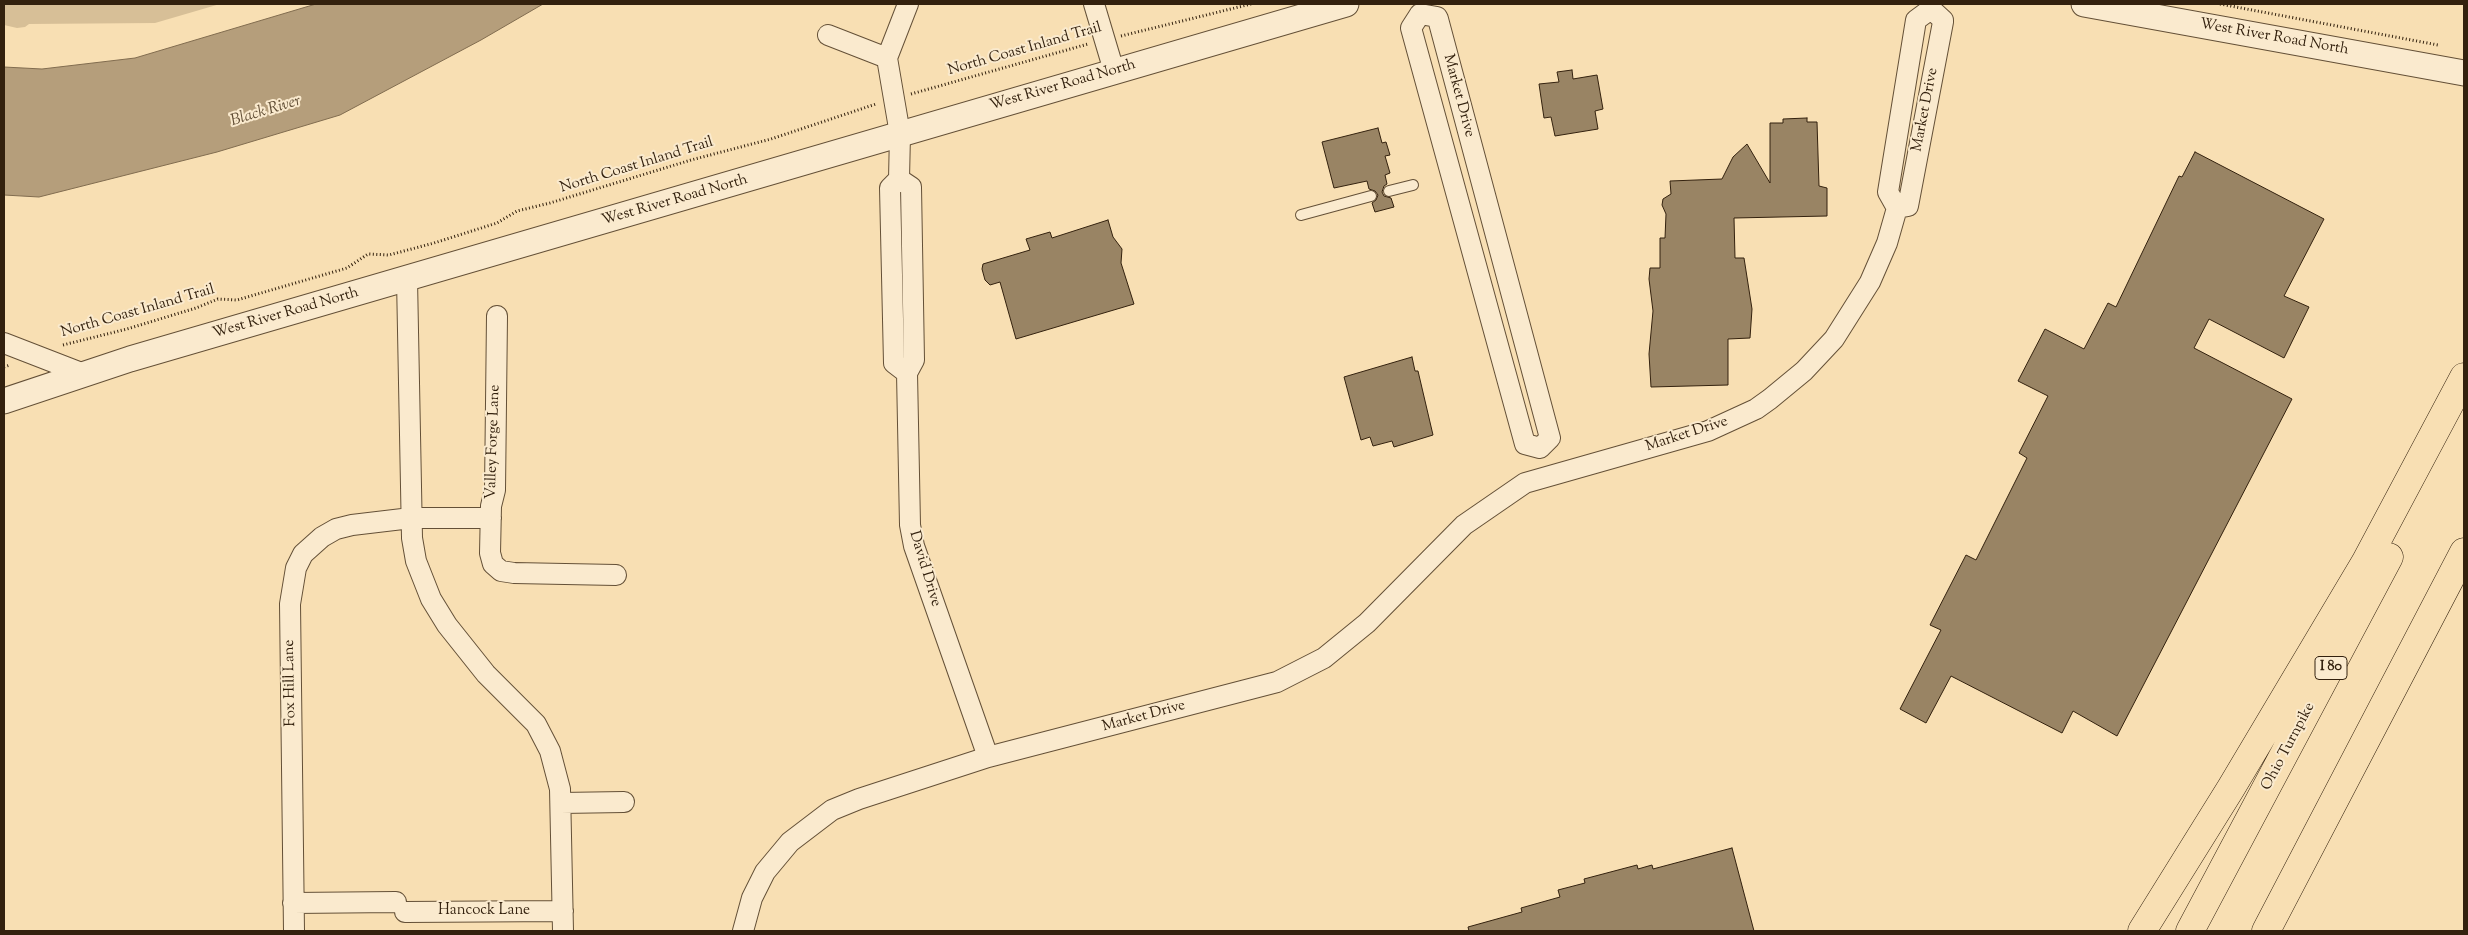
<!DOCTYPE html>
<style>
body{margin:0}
#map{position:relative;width:2468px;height:935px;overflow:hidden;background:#f8dfb3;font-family:"Sorts Mill Goudy",serif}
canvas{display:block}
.frame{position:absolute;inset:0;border:5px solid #33210e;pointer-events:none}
</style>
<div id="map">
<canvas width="2468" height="935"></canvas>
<div class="frame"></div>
</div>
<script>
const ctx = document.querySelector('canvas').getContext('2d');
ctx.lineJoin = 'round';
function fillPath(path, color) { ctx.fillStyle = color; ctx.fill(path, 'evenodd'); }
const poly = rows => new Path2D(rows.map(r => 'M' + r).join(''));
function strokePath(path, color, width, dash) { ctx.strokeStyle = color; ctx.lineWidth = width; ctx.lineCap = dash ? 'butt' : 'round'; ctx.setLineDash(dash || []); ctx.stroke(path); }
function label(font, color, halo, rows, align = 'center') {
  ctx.font = font + ' "Sorts Mill Goudy",serif'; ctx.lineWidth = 4; ctx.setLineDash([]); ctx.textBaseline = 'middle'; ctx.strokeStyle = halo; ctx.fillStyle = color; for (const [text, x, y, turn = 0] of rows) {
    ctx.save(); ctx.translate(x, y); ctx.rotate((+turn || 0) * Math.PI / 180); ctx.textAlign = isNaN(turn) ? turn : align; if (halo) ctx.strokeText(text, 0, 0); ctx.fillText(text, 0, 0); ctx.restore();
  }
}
fillPath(poly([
 [4,4,220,4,155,23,29,24,25,27,17,28,4,25]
]), '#d7bf97');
const water = poly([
 [316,4,543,4,481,40,340,115,217,152,39,197,4,195,4,67,42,69,135,58,316,4]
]);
fillPath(water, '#b59e7b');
strokePath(water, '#816c4f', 1);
const building = poly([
 [1572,70,1573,79,1597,75,1603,109,1595,111,1598,129,1555,136,1551,117,1544,118,1539,84,1559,82,1557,72,1572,70],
 [1807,118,1807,122,1817,122,1819,186,1827,188,1827,216,1734,218,1735,258,1744,258,1752,309,1750,338,1728,339,1728,385,1651,387,1649,354,1653,311,1649,279,1650,268,1660,268,1660,238,1665,238,1666,214,1662,205,1663,199,1671,194,1670,181,1722,179,1733,157,1747,144,1770,183,1770,123,1783,123,1783,119,1807,118],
 [1378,128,1382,143,1386,142,1390,155,1385,156,1390,173,1385,175,1387,184,1384,186,1382,192,1384,196,1391,198,1394,207,1375,212,1372,203,1376,200,1378,195,1375,191,1369,189,1367,181,1334,188,1322,142,1378,128],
 [2195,152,2324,219,2284,296,2309,307,2284,358,2209,319,2194,348,2292,399,2117,736,2073,711,2062,733,1951,676,1926,723,1900,709,1941,630,1930,625,1966,555,1976,560,2027,458,2019,453,2048,396,2018,381,2045,329,2084,349,2108,303,2116,307,2179,176,2182,177,2195,152],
 [1108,220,1113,237,1122,249,1121,263,1134,304,1016,339,1000,282,990,285,985,280,982,269,983,264,1030,250,1026,239,1050,232,1052,238,1108,220],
 [1412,357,1415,371,1418,371,1433,435,1394,447,1392,441,1373,446,1370,437,1361,440,1344,377,1412,357],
 [1732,848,1754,931,1469,931,1468,927,1522,912,1521,908,1560,897,1558,890,1585,883,1584,879,1637,865,1638,869,1652,865,1653,869,1732,848]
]);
fillPath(building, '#998464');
strokePath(building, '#33210e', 1);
const service = poly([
 [1389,191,1413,185],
 [1301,215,1371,196]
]);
const minor = poly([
 [1094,4,1114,71],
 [1420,14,1437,17,1438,19,1550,438,1540,448,1525,444,1411,28,1420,14],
 [828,35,887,58,900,134,899,179],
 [887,58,908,4],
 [407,279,412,538,416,561,431,599,447,625,486,674,536,724,550,751,560,789,563,931],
 [497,316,495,490,491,506,490,553,493,564,501,571,514,573,616,575],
 [4,343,84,374],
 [907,373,894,363,890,188,899,179,911,187,914,360,907,373,910,525,914,546,988,757],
 [561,803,624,802],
 [293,903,396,902],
 [405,912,563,911],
 [294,931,290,604,296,568,303,554,322,537,336,529,352,525,411,518,491,518],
 [743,931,752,898,765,872,790,842,832,810,859,799,988,757,1277,682,1324,658,1367,623,1464,525,1525,483,1708,431,1756,409,1770,399,1804,371,1834,339,1870,282,1887,243,1897,208,1888,192,1916,20,1931,9,1943,20,1943,22,1908,206,1897,208]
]);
const tertiary = poly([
 [2084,4,2464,73],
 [4,401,130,359,1346,4]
]);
const motorway = poly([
 [2142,931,2231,788,2365,563,2464,377],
 [2190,931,2389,557],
 [2266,931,2464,552]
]);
strokePath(service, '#645037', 12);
strokePath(minor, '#645037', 22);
strokePath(tertiary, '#645037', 27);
strokePath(motorway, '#33210e', 29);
strokePath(poly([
 [2220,4,2438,45],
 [1121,36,1251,4],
 [911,94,1088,44],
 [63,345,127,329,196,308,218,299,237,300,347,268,368,254,389,255,434,243,497,223,517,211,550,203,691,160,771,139,876,104],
 [4,367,10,365]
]), '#33210e', 3, [1, 2.5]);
strokePath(service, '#faeace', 10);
strokePath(minor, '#faeace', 20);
strokePath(tertiary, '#faeace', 25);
strokePath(motorway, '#f8dfb3', 28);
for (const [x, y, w] of [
 [2331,668,32]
]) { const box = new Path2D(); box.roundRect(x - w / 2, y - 11.5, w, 23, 4); ctx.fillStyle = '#faeace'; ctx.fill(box); strokePath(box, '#33210e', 1); }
label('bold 14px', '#33210e', null, [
 ["I 80",2331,668]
]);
label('15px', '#33210e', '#faeace', [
 ["West River Road North",2274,38,10],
 ["North Coast Inland Trail",1025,50,-16],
 ["West River Road North",1063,86,-16],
 ["Market Drive",1458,96,75],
 ["Market Drive",1926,110,-79],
 ["North Coast Inland Trail",637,166,-17],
 ["West River Road North",675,201,-16],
 ["North Coast Inland Trail",138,312,-16],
 ["West River Road North",286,314,-16],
 ["Market Drive",1687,435,-18],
 ["Valley Forge Lane",494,442,-88],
 ["David Drive",924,569,73],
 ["Fox Hill Lane",291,683,-91],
 ["Market Drive",1144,717,-15],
 ["Ohio Turnpike",2289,747,-62],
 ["Hancock Lane",484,911]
]);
label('italic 16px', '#604d34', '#faeace', [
 ["Black River",266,112,-17]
]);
</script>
